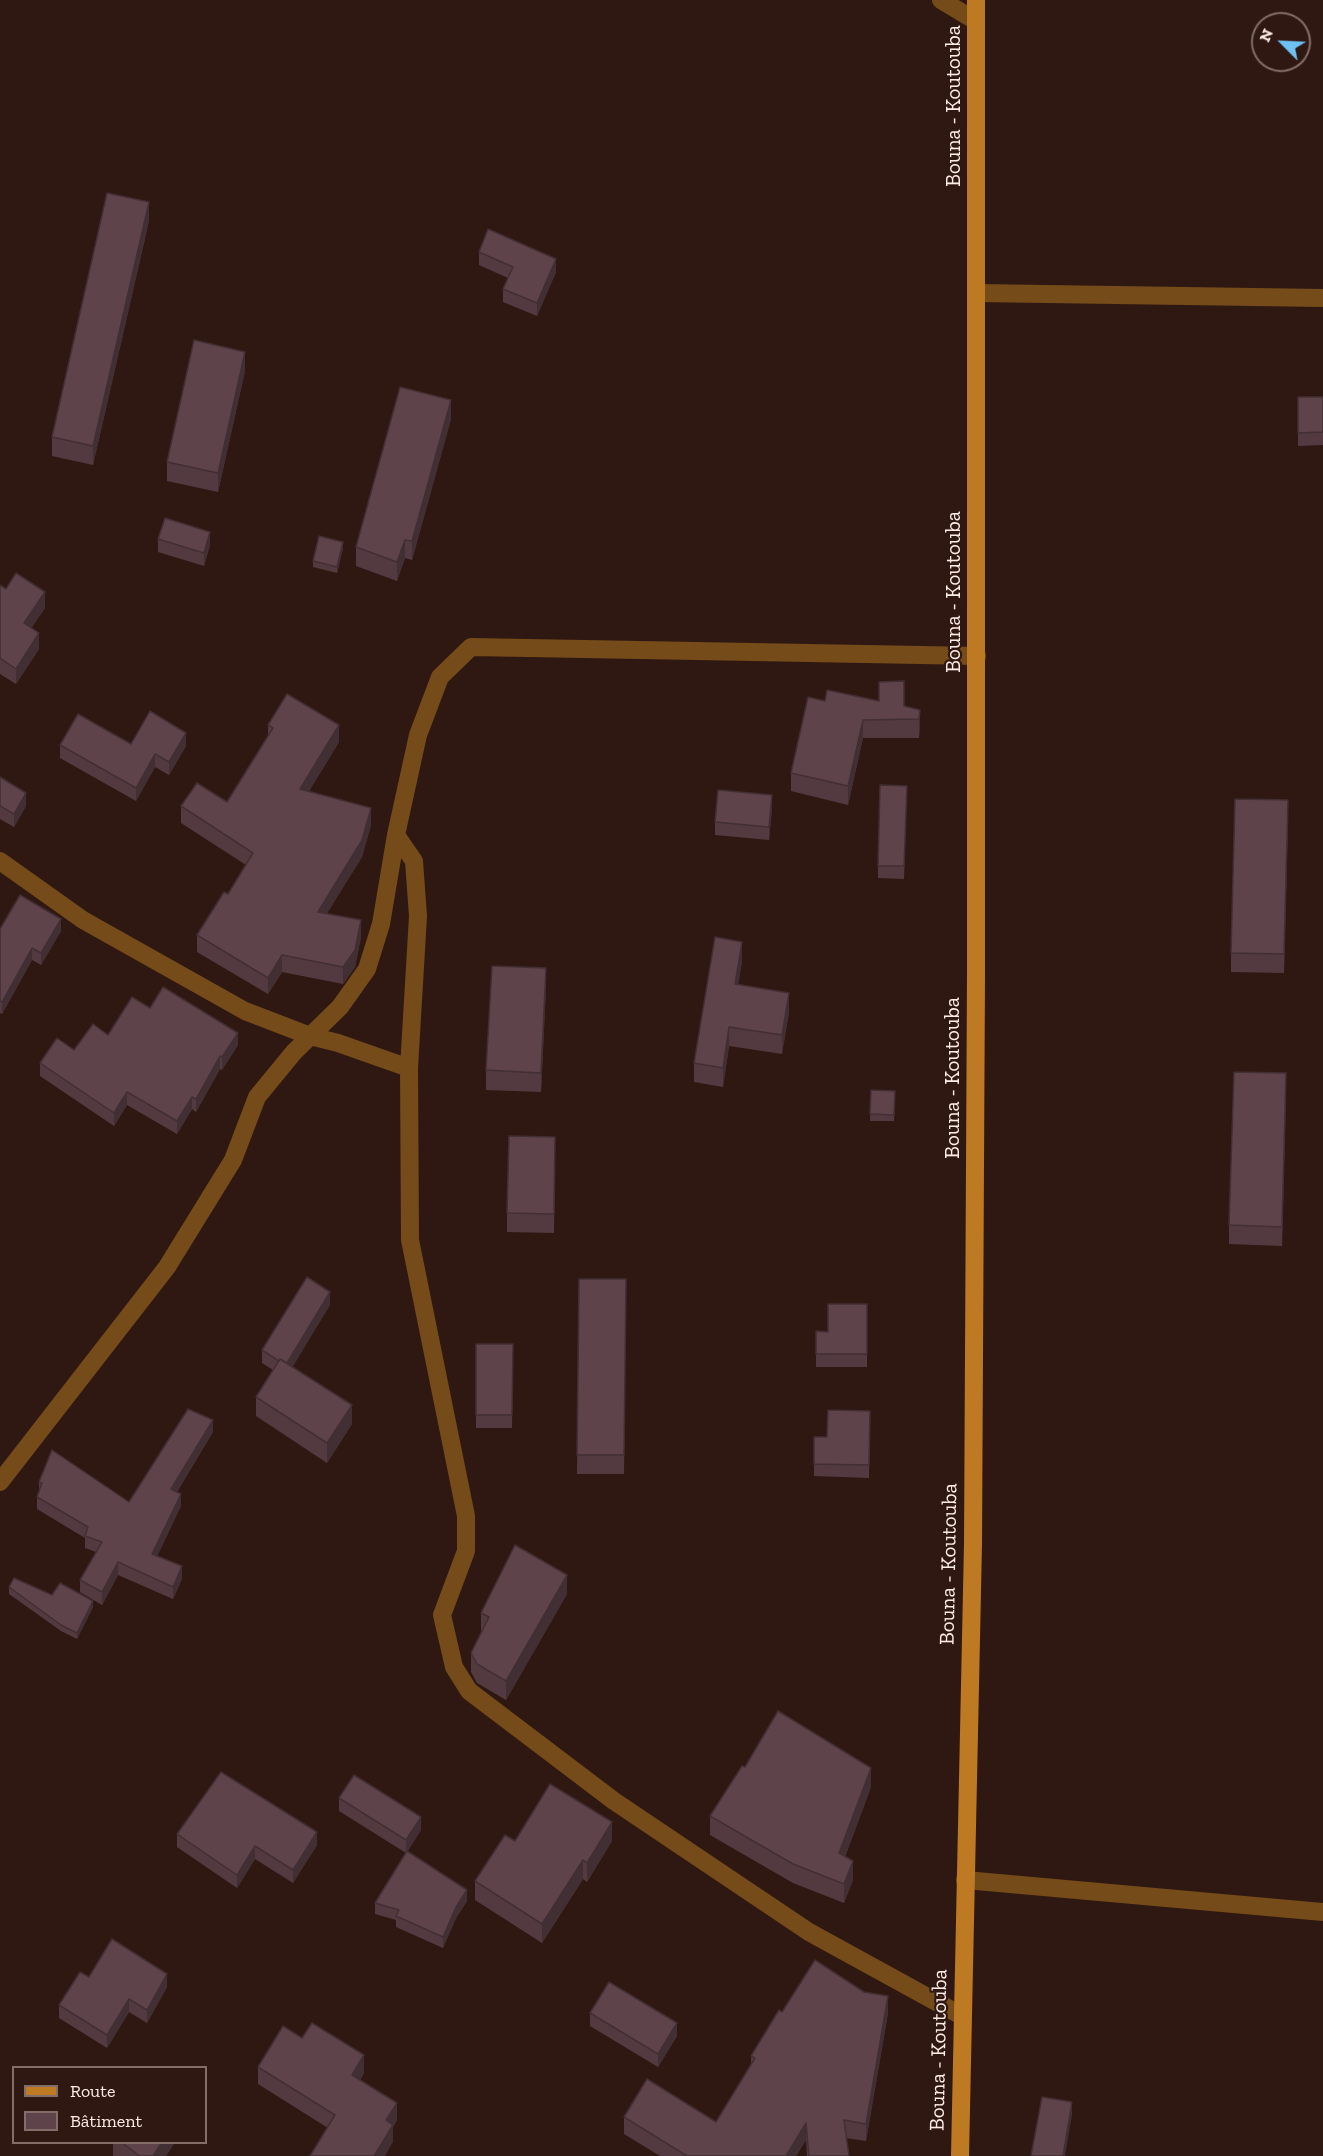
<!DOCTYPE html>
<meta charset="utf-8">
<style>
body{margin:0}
#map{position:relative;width:1323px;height:2156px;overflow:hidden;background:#301812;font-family:"Zilla Slab",serif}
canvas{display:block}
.legend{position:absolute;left:12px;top:2066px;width:195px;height:78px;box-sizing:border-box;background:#301812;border:2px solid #826d68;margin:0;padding:8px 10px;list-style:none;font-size:18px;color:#feece8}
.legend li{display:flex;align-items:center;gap:12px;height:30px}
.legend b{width:30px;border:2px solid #826d68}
.north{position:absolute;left:1251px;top:12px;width:60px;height:60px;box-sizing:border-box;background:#301812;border:2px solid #826d68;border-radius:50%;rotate:294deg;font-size:16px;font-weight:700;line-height:24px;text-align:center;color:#feece8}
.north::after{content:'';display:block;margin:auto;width:21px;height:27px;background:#6dc2f3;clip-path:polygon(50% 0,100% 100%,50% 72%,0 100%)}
</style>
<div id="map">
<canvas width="1323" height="2156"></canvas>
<ul class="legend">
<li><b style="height:8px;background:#be7a23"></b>Route</li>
<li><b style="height:16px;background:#5f434a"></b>Bâtiment</li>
</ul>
<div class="north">N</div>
</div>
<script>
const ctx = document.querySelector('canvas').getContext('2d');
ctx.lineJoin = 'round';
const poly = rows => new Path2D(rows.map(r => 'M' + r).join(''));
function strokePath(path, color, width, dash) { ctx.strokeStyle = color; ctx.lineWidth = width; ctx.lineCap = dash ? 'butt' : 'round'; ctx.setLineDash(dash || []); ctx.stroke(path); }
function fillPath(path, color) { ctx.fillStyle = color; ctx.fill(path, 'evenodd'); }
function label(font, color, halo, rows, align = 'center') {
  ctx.font = font + ' "Zilla Slab",serif'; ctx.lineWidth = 4.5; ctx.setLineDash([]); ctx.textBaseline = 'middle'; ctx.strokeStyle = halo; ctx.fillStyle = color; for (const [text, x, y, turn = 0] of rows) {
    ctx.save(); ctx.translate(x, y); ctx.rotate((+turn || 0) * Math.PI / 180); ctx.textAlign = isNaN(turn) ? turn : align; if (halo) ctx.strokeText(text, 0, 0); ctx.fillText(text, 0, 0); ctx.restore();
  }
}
strokePath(poly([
 [941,0,976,21],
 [977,293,1323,298],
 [396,835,414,861,418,916,409,1068,410,1240,466,1516,466,1551,442,1615,454,1667,469,1691,614,1801,809,1932,962,2016],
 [0,861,83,920,245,1011,310,1036,338,1043,409,1068],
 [0,1482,167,1267,233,1160,257,1097,294,1052,340,1007,367,969,381,924,396,835,418,735,440,677,471,647,977,656],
 [965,1880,1323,1912]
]), '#744b19', 18);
strokePath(poly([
 [960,2156,973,1544,976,975,976,0]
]), '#be7a23', 18);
fillPath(poly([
 [149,221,93,465,52,456,52,437],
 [479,252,556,272,537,316,503,302,503,289,508,278,479,265],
 [245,371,218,492,167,481,167,462],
 [1298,397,1323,397,1323,445,1298,446],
 [451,419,412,560,405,558,397,581,356,566,356,547],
 [158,539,210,545,204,566,158,552],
 [343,548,337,573,313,567,313,561],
 [0,585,45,608,31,628,39,649,16,684,0,674],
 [825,701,904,706,920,710,919,738,863,738,848,805,791,791,791,773],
 [268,725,339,742,309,791,371,825,362,857,327,913,361,937,355,967,343,984,282,972,268,994,197,952,197,935,228,894,246,865,181,823,181,806,227,802,268,736],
 [131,744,186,746,169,775,155,767,136,801,60,758,60,745],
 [0,777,26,806,14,827,0,819],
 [907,786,904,879,878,878,878,866],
 [772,808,769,840,715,835,715,822],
 [1288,820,1284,973,1231,972,1231,953],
 [0,929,61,931,41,965,32,960,2,1014,0,1013],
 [742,961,738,985,789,1012,782,1054,729,1046,723,1087,694,1082,694,1063],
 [546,987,541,1092,486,1090,486,1070],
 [150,1008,238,1045,222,1070,220,1069,196,1112,192,1109,177,1134,127,1105,114,1126,40,1076,40,1063,108,1035],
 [871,1090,895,1091,894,1121,870,1121],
 [1286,1092,1282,1246,1229,1244,1229,1225],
 [555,1137,554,1233,507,1232,507,1213],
 [579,1279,626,1279,624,1474,577,1474],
 [867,1304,867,1367,816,1367,816,1331,828,1332],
 [330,1305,292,1366,352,1424,327,1463,256,1416,256,1397,273,1370,262,1363,262,1350],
 [476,1344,513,1344,512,1428,476,1428],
 [870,1411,869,1478,814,1476,814,1437,827,1437],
 [213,1432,177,1492,181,1506,157,1556,182,1579,173,1599,118,1575,102,1605,80,1592,80,1580,96,1552,85,1548,85,1538,37,1509,37,1497,39,1491,39,1482,129,1502],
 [9,1587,52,1595,93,1607,77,1639,61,1631,9,1594],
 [567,1594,506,1700,477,1683,471,1672,471,1653,481,1632,481,1613],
 [745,1767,871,1787,845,1857,853,1880,844,1903,793,1883,710,1835,710,1816],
 [339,1798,421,1830,407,1852,467,1901,456,1918,443,1948,396,1927,396,1920,375,1914,375,1903,406,1853,339,1811],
 [177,1834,317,1845,293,1883,255,1859,237,1888,177,1847],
 [515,1841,612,1841,587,1882,583,1879,542,1943,475,1900,475,1881],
 [89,1977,167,1987,147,2023,129,2012,107,2048,59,2018,59,2005],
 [782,2012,888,2013,866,2141,846,2138,849,2156,807,2156,806,2140,796,2156,660,2156,624,2134,624,2117,716,2122,751,2064,751,2056],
 [590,2013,677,2036,658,2067,590,2026],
 [258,2067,364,2073,360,2080,397,2120,393,2127,393,2142,328,2128,258,2084],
 [113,2142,175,2142,166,2156,113,2156]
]), '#523a40');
fillPath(poly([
 [149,202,149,221,93,465,93,446],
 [556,259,556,272,537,316,537,303],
 [245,352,245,371,218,492,218,473],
 [451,400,451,419,412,560,412,541],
 [210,532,210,545,204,566,204,553],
 [405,540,405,558,397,581,397,562],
 [343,542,343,548,337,573,337,567],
 [45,592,45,608,24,639,24,623],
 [39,633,39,649,16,684,16,669],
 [920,710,920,728,919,738,919,719],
 [863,720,863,738,848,805,848,786],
 [339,725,339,742,300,806,300,789],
 [186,733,186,746,169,775,169,762],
 [155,754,155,767,136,801,136,788],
 [26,793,26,806,14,827,14,814],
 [772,795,772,808,769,840,769,827],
 [1288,800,1288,820,1284,973,1284,954],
 [371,808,371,825,362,857,318,928,318,912],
 [61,919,61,931,41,965,41,953],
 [361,920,361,937,355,967,343,984,343,967],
 [742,942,742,961,735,1003,735,984],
 [32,948,32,960,2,1014,2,1002],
 [282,955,282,972,268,994,268,978],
 [546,968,546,987,541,1092,541,1073],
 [789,993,789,1012,782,1054,782,1035],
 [729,1027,729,1046,723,1087,723,1068],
 [238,1033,238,1045,222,1070,222,1057],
 [220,1056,220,1069,196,1112,196,1099],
 [1286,1073,1286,1092,1282,1246,1282,1227],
 [127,1092,127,1105,114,1126,114,1113],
 [192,1097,192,1109,177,1134,177,1121],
 [330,1292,330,1305,286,1378,286,1365],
 [352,1405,352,1424,327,1463,327,1443],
 [213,1420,213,1432,171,1501,171,1489],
 [181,1494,181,1506,152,1567,152,1554],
 [118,1562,118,1575,102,1605,102,1592],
 [182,1566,182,1579,173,1599,173,1587],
 [567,1575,567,1594,506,1700,506,1681],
 [93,1601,93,1607,77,1639,77,1633],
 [871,1768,871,1787,839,1873,839,1853],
 [421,1817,421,1830,406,1853,406,1840],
 [612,1822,612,1841,587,1882,587,1863],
 [317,1832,317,1845,293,1883,293,1870],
 [255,1846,255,1859,237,1888,237,1875],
 [583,1860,583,1879,542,1943,542,1924],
 [853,1861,853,1880,844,1903,844,1884],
 [467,1890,467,1901,456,1918,443,1948,443,1937,456,1907],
 [167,1974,167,1987,147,2023,147,2010],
 [888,1996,888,2013,866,2141,866,2124],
 [129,1999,129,2012,107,2048,107,2035],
 [677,2023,677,2036,658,2067,658,2054],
 [364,2055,364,2073,352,2092,352,2075],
 [1072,2102,1072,2115,1065,2156,1063,2156],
 [397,2103,397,2120,393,2127,393,2142,385,2156,374,2156,386,2120],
 [806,2123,806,2140,796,2156,786,2156],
 [162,2142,175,2142,166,2156,153,2156]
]), '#422f34');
const building = poly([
 [107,193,149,202,93,446,52,437,107,193],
 [488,229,556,259,537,303,503,289,513,267,479,252,488,229],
 [194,340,245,352,218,473,167,462,194,340],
 [400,387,451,400,412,541,405,540,397,562,356,547,400,387],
 [1298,397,1323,397,1323,432,1298,433,1298,397],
 [165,518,210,532,204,553,158,539,165,518],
 [319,536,343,542,337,567,313,561,319,536],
 [16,573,45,592,24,623,39,633,16,669,0,658,0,585,6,589,16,573],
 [904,681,904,706,920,710,919,719,863,720,848,786,791,773,808,697,825,701,827,690,879,701,879,682,904,681],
 [287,694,339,725,300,789,371,808,362,840,318,912,361,920,355,950,343,967,282,955,268,978,197,935,224,892,228,894,253,853,181,806,197,783,227,802,273,728,268,725,287,694],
 [150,711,186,733,169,762,155,754,136,788,60,745,78,714,131,744,150,711],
 [0,777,26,793,14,814,0,806,0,777],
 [880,785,907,786,904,866,878,866,880,785],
 [718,790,772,795,769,827,715,822,718,790],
 [1235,799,1288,800,1284,954,1231,953,1235,799],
 [20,895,61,919,41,953,32,948,2,1002,0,1001,0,929,20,895],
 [715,937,742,942,735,984,789,993,782,1035,729,1027,723,1068,694,1063,715,937],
 [492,966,546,968,541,1073,486,1070,492,966],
 [163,987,238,1033,222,1057,220,1056,196,1099,192,1097,177,1121,127,1092,114,1113,40,1063,57,1038,74,1050,93,1024,108,1035,132,997,150,1008,163,987],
 [1234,1072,1286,1073,1282,1227,1229,1225,1234,1072],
 [871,1090,895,1091,894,1115,870,1114,871,1090],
 [509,1136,555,1137,554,1214,507,1213,509,1136],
 [307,1277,330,1292,287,1363,280,1359,279,1361,262,1350,307,1277],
 [579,1279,626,1279,624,1455,577,1455,579,1279],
 [828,1304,867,1304,867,1354,816,1354,816,1331,828,1332,828,1304],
 [476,1344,513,1344,512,1415,476,1415,476,1344],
 [280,1359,352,1405,327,1443,256,1397,280,1359],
 [188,1409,213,1420,171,1489,181,1494,152,1554,182,1566,173,1587,118,1562,102,1592,80,1580,102,1542,85,1536,88,1527,37,1497,42,1483,39,1482,52,1450,129,1502,188,1409],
 [828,1410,870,1411,869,1465,814,1464,814,1437,827,1437,828,1410],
 [515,1545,567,1575,506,1681,477,1664,471,1653,489,1617,481,1613,515,1545],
 [14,1578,52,1595,60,1583,93,1601,77,1633,61,1625,9,1587,14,1578],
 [778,1711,871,1768,839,1853,853,1861,844,1884,793,1864,710,1816,742,1766,745,1767,778,1711],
 [221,1772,317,1832,293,1870,255,1846,237,1875,177,1834,221,1772],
 [354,1775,421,1817,406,1840,339,1798,354,1775],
 [550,1784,612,1822,587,1863,583,1860,542,1924,475,1881,505,1835,515,1841,550,1784],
 [407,1851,467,1890,456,1907,443,1937,396,1916,399,1910,375,1903,407,1851],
 [112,1939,167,1974,147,2010,129,1999,107,2035,59,2005,80,1972,89,1977,112,1939],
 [815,1960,864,1992,888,1996,866,2124,844,2120,849,2156,809,2156,806,2123,786,2156,687,2156,624,2117,647,2079,716,2122,755,2058,751,2056,779,2010,782,2012,815,1960],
 [609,1982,677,2023,658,2054,590,2013,609,1982],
 [312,2023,364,2055,352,2075,397,2103,386,2120,393,2125,374,2156,310,2156,335,2115,258,2067,283,2026,302,2038,312,2023],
 [1042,2097,1072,2102,1063,2156,1031,2156,1042,2097],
 [121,2142,162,2142,153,2156,140,2156,121,2142]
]);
fillPath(building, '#5f434a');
strokePath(building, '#422f34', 1.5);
label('21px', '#feece8', '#301812', [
 ["Bouna - Koutouba",954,106,-90],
 ["Bouna - Koutouba",954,592,-90],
 ["Bouna - Koutouba",953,1078,-90],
 ["Bouna - Koutouba",949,1564,-89],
 ["Bouna - Koutouba",939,2050,-89]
]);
</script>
